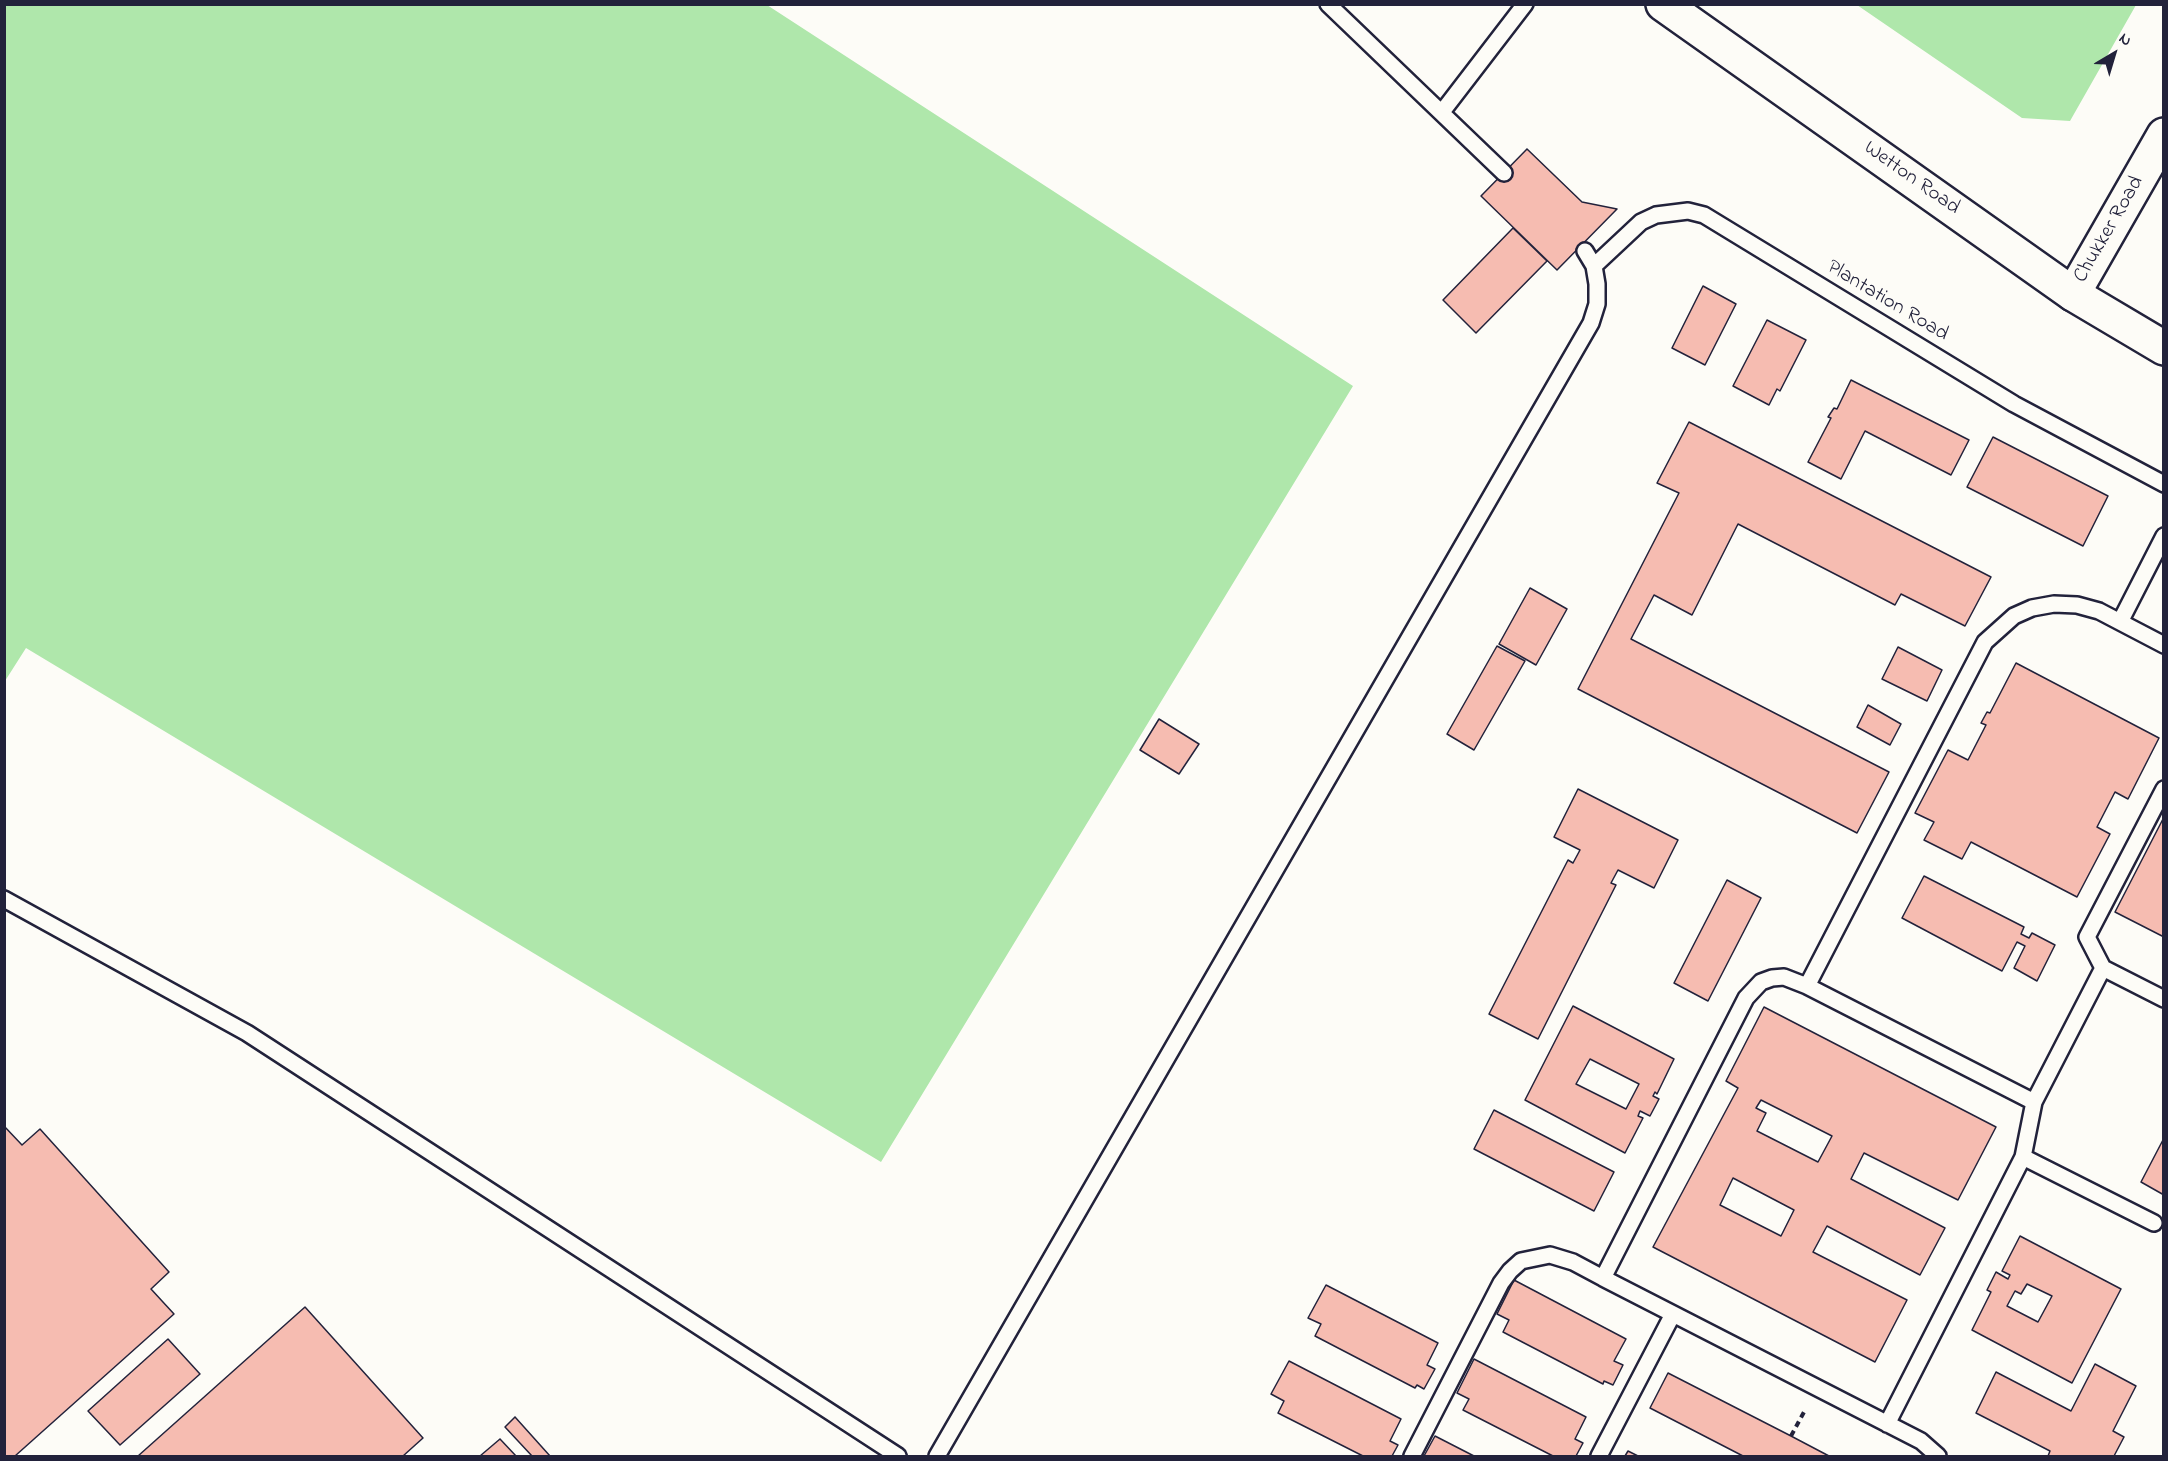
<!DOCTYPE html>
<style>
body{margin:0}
#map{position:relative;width:2168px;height:1461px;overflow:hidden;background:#fdfcf7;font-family:"Indie Flower",sans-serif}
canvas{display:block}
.frame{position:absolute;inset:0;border:6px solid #22223b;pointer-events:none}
.north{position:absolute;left:2084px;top:24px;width:60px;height:60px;-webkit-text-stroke:4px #fdfcf7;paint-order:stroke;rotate:38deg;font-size:16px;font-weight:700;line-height:24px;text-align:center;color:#22223b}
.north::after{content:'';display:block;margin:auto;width:21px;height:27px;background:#22223b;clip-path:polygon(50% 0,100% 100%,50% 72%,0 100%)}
</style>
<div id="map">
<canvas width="2168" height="1461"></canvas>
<div class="frame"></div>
<div class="north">N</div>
</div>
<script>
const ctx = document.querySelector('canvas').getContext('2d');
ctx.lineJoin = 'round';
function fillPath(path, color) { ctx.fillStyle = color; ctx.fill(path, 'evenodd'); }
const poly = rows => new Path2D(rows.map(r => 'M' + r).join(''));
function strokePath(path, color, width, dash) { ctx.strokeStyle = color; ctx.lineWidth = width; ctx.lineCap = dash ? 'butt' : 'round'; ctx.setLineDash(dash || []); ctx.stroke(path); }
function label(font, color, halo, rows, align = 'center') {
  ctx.font = font + ' "Indie Flower",sans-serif'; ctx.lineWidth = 4.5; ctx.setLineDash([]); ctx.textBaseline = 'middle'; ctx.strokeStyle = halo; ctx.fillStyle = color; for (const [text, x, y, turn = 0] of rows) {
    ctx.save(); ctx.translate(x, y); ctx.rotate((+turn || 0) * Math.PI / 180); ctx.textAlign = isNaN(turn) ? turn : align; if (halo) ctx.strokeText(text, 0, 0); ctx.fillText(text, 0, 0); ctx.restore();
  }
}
fillPath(poly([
 [5,4,767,5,1353,386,881,1162,26,648,5,681],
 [1857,5,2136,5,2070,121,2022,118]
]), '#afe7ab');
const building = poly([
 [1527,149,1582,202,1617,209,1557,270,1481,196,1527,149],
 [1513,228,1547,261,1476,333,1443,300,1513,228],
 [1703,286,1736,304,1705,365,1672,348,1703,286],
 [1767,320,1806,340,1780,391,1777,389,1769,405,1733,386,1767,320],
 [1851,380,1969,440,1951,475,1865,431,1841,479,1808,462,1831,418,1828,417,1834,408,1837,409,1851,380],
 [1689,422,1991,577,1965,626,1901,594,1895,605,1738,524,1692,615,1654,595,1631,639,1889,772,1857,833,1578,689,1679,493,1657,483,1689,422],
 [1993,437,2108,496,2083,546,1967,487,1993,437],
 [1530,588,1567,609,1536,665,1499,644,1530,588],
 [1497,646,1525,661,1474,750,1447,734,1497,646],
 [1898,647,1942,670,1927,701,1882,679,1898,647],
 [2016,663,2159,738,2128,799,2115,792,2097,827,2110,834,2077,897,1971,842,1962,859,1924,840,1934,822,1915,813,1948,750,1968,760,1986,725,1981,723,1987,712,1990,713,2016,663],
 [1868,705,1901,724,1890,745,1857,727,1868,705],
 [1159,719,1199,744,1179,774,1140,750,1159,719],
 [1578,789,1678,840,1654,888,1618,870,1611,883,1616,885,1538,1039,1489,1014,1568,860,1573,863,1580,850,1554,837,1578,789],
 [2164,817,2164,937,2115,912,2164,817],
 [1924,876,2024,927,2021,934,2029,938,2032,933,2055,945,2037,981,2014,968,2025,946,2017,942,2002,971,1902,918,1924,876],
 [1727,880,1761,898,1708,1001,1674,983,1727,880],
 [1573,1006,1674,1059,1657,1094,1655,1092,1653,1096,1659,1099,1650,1116,1640,1111,1638,1116,1643,1118,1625,1153,1525,1100,1573,1006],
 [1590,1059,1639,1084,1626,1109,1576,1084,1590,1059],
 [1764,1007,1996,1127,1958,1200,1864,1153,1851,1179,1945,1228,1920,1275,1827,1226,1813,1252,1907,1300,1875,1362,1653,1247,1738,1088,1726,1081,1764,1007],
 [1761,1100,1832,1136,1818,1162,1757,1131,1766,1113,1756,1108,1761,1100],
 [1733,1178,1794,1210,1781,1236,1720,1205,1733,1178],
 [1494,1110,1614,1172,1594,1211,1474,1149,1494,1110],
 [4,1126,22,1145,40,1129,169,1272,151,1289,174,1314,15,1456,4,1456,4,1126],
 [2164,1138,2164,1195,2141,1182,2164,1138],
 [2020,1236,2121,1289,2072,1383,1972,1330,1991,1292,1987,1290,1996,1272,2008,1279,2010,1275,2002,1271,2020,1236],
 [2027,1284,2052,1296,2038,1322,2007,1306,2015,1291,2021,1294,2027,1284],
 [1514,1280,1626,1339,1614,1361,1623,1365,1613,1385,1604,1381,1603,1384,1503,1332,1509,1320,1497,1314,1514,1280],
 [1326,1285,1438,1343,1427,1365,1435,1369,1424,1389,1417,1385,1415,1388,1315,1336,1321,1324,1308,1318,1326,1285],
 [305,1307,423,1438,403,1456,138,1456,305,1307],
 [168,1339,200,1374,120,1445,88,1411,168,1339],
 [1474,1359,1586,1417,1575,1439,1583,1443,1576,1456,1553,1456,1463,1410,1469,1399,1457,1393,1474,1359],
 [1289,1361,1401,1419,1390,1441,1398,1445,1392,1456,1363,1456,1278,1413,1284,1401,1271,1394,1289,1361],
 [2095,1364,2136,1386,2113,1431,2124,1437,2114,1456,2048,1456,2050,1451,1976,1413,1996,1372,2071,1411,2095,1364],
 [1668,1373,1791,1436,1829,1456,1743,1456,1650,1408,1668,1373],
 [515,1417,550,1456,532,1456,505,1427,515,1417],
 [1435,1436,1474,1456,1424,1456,1435,1436],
 [500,1439,516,1456,480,1456,500,1439],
 [1628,1451,1638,1456,1625,1456,1628,1451]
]);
fillPath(building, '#f6bcb1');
strokePath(building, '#22223b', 1.5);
const service = poly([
 [1328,4,1504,173],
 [1442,112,1525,4],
 [1594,266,1641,222,1656,215,1688,211,1704,215,2014,404,2164,484],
 [2120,622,2164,645],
 [4,899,247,1033,898,1456],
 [2103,968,2164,999],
 [1807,986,2034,1102,2023,1157,2154,1223],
 [2034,1102,2103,968,2087,937,2164,789],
 [1603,1278,1921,1441,1938,1456],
 [1887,1424,2023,1157],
 [937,1456,1591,323,1597,304,1597,284,1594,266,1585,251],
 [1412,1456,1501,1283,1510,1271,1521,1261,1550,1255,1573,1262,1603,1278,1746,998,1761,982,1772,978,1784,977,1807,986,1985,642,2014,616,2032,608,2054,604,2077,605,2099,611,2120,622,2164,536],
 [1599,1456,1673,1314]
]);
const tertiary = poly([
 [2073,294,2164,135]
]);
const secondary = poly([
 [1663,4,2073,294,2164,348]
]);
strokePath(service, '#22223b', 20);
strokePath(tertiary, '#22223b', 38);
strokePath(secondary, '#22223b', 38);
strokePath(poly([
 [1791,1436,1804,1412]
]), '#22223b', 4, [6, 4.5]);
strokePath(service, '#fdfcf7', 15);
strokePath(tertiary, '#fdfcf7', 33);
strokePath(secondary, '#fdfcf7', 33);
label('21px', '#22223b', '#fdfcf7', [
 ["Wetton Road",1911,179,35],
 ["Chukker Road",2110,230,-60],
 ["Plantation Road",1887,302,31]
]);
</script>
